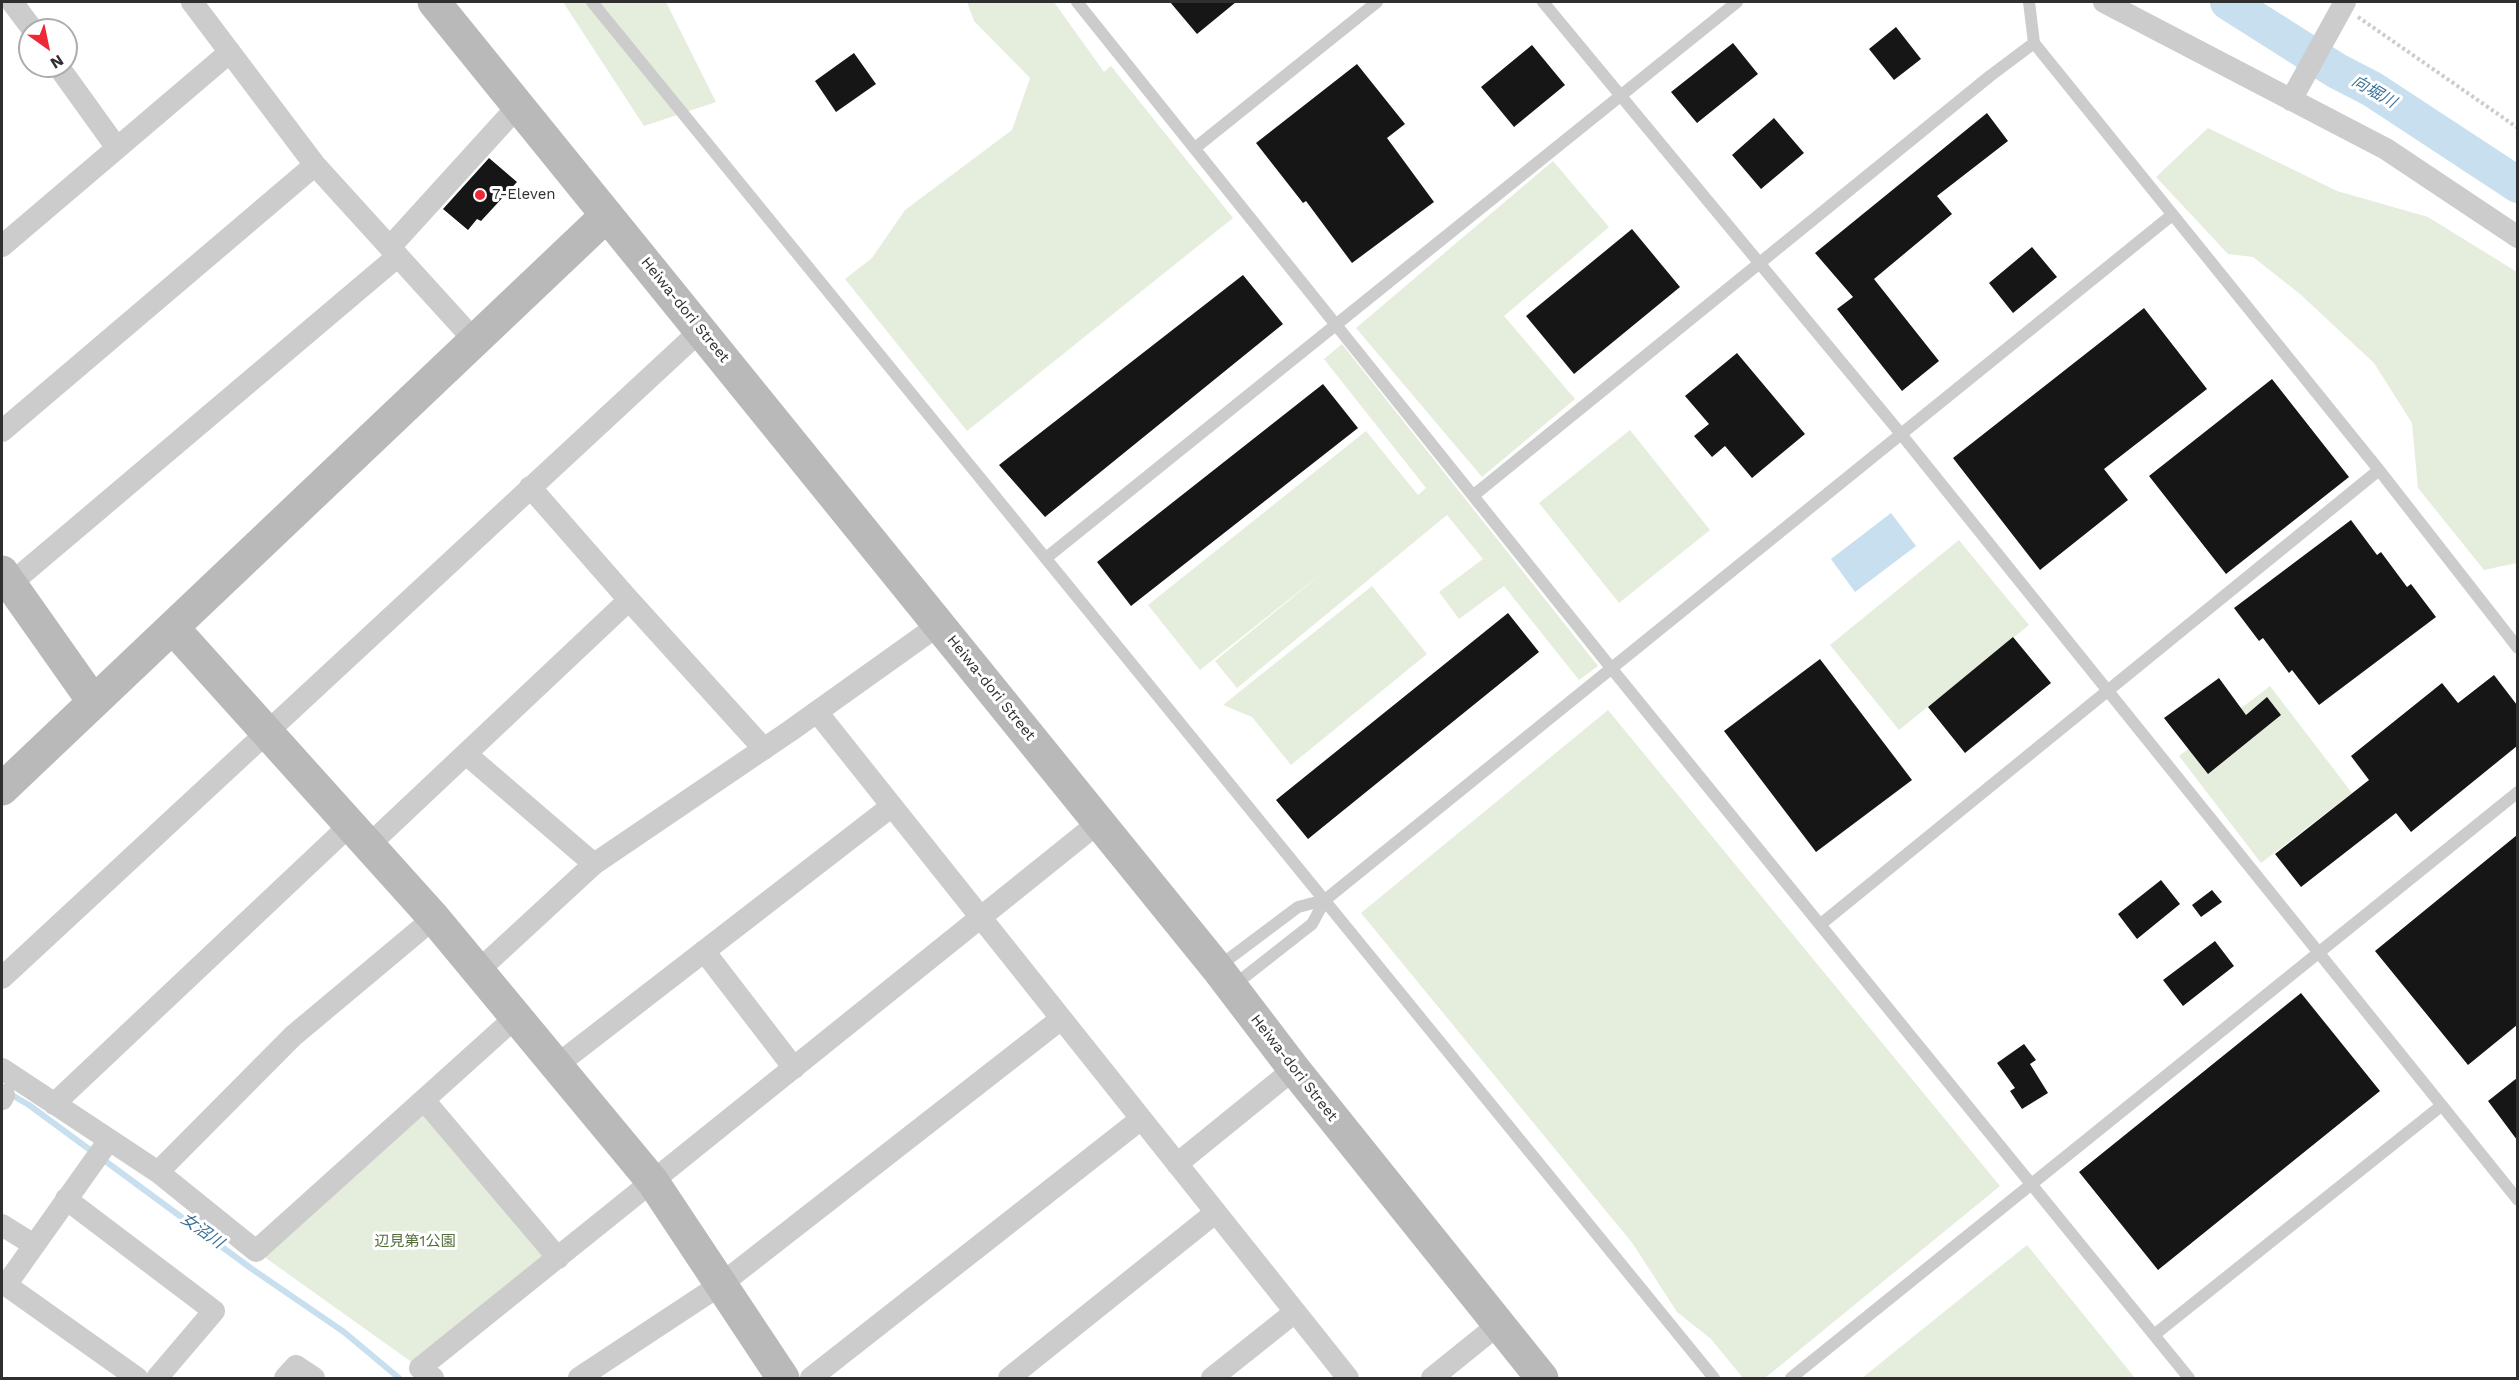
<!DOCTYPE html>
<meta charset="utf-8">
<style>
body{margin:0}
#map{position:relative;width:2519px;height:1380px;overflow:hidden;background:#fff;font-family:"Work Sans",sans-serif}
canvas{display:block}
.frame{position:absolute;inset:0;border:3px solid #2f2f2f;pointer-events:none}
.north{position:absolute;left:18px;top:18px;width:60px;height:60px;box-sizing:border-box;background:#fff;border:2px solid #acacac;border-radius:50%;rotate:147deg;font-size:16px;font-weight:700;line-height:24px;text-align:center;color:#2f2f2f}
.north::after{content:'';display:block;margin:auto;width:21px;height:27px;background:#ee2837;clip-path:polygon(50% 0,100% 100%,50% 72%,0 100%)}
</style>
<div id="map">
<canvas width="2519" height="1380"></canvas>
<div class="frame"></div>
<div class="north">N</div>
</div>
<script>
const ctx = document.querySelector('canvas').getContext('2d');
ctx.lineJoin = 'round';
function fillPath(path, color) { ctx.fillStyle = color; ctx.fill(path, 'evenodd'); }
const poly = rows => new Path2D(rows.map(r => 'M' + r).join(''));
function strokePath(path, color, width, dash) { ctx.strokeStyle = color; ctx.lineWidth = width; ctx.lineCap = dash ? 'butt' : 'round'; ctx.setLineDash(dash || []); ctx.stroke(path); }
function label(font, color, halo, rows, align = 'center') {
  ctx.font = font + ' "Work Sans","Noto Sans JP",sans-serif'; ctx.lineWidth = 6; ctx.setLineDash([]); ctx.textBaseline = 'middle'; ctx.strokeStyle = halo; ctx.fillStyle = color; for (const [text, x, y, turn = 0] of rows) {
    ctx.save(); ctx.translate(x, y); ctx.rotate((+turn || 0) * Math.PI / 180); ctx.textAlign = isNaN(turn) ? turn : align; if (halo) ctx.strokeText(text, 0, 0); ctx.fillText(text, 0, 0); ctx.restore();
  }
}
fillPath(poly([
 [563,2,666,2,716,102,644,126],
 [967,2,1054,2,1104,72,1111,66,1233,218,967,431,845,279,872,258,905,210,1012,130,1030,78,974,21],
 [2208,128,2337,191,2428,217,2517,272,2517,563,2484,570,2418,488,2412,423,2374,363,2300,294,2253,257,2228,254,2156,177],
 [1553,161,1609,227,1504,316,1575,399,1482,477,1356,328],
 [1342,344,1598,666,1579,680,1504,586,1459,619,1439,592,1483,559,1447,515,1237,688,1215,661,1330,567,1200,670,1148,605,1366,431,1418,495,1426,488,1324,359],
 [1630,430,1710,530,1619,603,1539,503],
 [1959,540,2029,625,1899,730,1830,645],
 [1372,586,1427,654,1291,765,1252,717,1223,705],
 [2270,686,2352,793,2261,863,2179,756],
 [1608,710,2000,1186,1765,1378,1743,1378,1711,1339,1677,1312,1633,1244,1361,913],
 [424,1100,558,1258,420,1368,256,1251],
 [2027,1245,2135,1378,1862,1378]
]), '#e5eddc');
fillPath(poly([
 [1891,513,1916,546,1855,592,1831,559]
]), '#c7dfee');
strokePath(poly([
 [10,1094,29,1105,252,1269,344,1332,399,1378]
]), '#c7dfee', 6);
strokePath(poly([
 [2228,2,2337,71,2372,89,2518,185]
]), '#c7dfee', 36);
fillPath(poly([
 [1170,2,1236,2,1197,34],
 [1896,27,1921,59,1894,80,1869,49],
 [1733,43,1758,74,1697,123,1671,92],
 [1532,45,1565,85,1514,127,1481,87],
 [854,53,876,84,836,112,815,81],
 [1357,64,1405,124,1387,138,1434,202,1352,263,1306,201,1303,203,1256,143],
 [1987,113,2008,141,1937,196,1952,214,1874,279,1939,361,1902,391,1837,309,1853,297,1815,253],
 [1774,118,1804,153,1761,189,1732,155],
 [489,158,517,182,481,221,477,219,468,230,443,209],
 [1632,229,1680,287,1574,374,1526,316],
 [2032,247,2057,277,2013,313,1989,283],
 [1243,275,1283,324,1045,517,999,465],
 [2144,308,2207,389,2104,469,2128,500,2040,570,1953,458],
 [1737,353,1805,434,1752,478,1725,446,1712,457,1694,436,1709,424,1685,396],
 [2272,379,2349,477,2226,574,2149,476],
 [1323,384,1358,428,1131,606,1097,562],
 [2351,520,2377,555,2381,552,2407,587,2411,584,2436,617,2319,705,2292,670,2289,673,2263,638,2259,641,2234,608],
 [1508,613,1539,652,1308,839,1276,800],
 [2013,637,2051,683,1965,753,1928,707],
 [1820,659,1912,780,1816,852,1724,731],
 [2494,675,2517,705,2517,746,2411,832,2396,813,2301,887,2275,854,2369,780,2351,756,2442,683,2458,703],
 [2219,678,2246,715,2267,697,2281,715,2208,774,2164,718],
 [2517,835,2517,1025,2468,1065,2375,951],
 [2161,880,2180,904,2137,939,2118,914],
 [2212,890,2222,902,2201,917,2192,905],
 [2215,941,2234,966,2183,1006,2163,980],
 [2301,993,2380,1091,2158,1270,2079,1172],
 [2024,1044,2036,1060,2030,1064,2048,1093,2022,1109,2010,1091,2015,1088,1997,1063],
 [2517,1078,2517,1140,2488,1101]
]), '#161616');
strokePath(poly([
 [2358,17,2518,128]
]), '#ccc', 4, [3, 3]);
strokePath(poly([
 [592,2,1714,1378],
 [1077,2,1612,669,2189,1378],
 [1543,2,1901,434,2518,1200],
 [2029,2,2034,43,2379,470,2518,648],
 [1195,148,1377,2],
 [1474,495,1990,76,2034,43],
 [1046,558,1737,2],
 [1325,900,2172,215],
 [1821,924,2379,470],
 [1218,967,1298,907,1325,900,1312,924,1233,986],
 [2154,1335,2441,1106],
 [1791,1378,2518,792]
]), '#ccc', 12);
strokePath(poly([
 [12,2,33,30],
 [192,2,315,165,475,341],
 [2104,2,2386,149,2518,237],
 [58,66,117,148],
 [2291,100,2345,2],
 [2,246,230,52],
 [390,247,519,105],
 [2,431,315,165],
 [2,591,398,256],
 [629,600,764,749],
 [817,712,1348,1378],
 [466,754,594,864],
 [369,845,629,600,530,487],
 [704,951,794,1068],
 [479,970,594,864,790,731,940,624],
 [2,978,701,330],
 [557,1065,892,806],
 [2,1069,158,1172,256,1251,517,1016],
 [2,1099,4,1095],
 [424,1100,558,1258],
 [54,1104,350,825],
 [109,1140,6,1285,137,1378],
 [1177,1164,1294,1069],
 [158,1172,293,1036,434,918],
 [66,1199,214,1311,157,1378],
 [2,1225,34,1245],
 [285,1378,296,1366,314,1378],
 [433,1378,420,1368,1098,823],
 [579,1378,720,1285,1061,1019],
 [811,1378,1141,1119],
 [1009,1378,1215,1213],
 [1212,1378,1295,1312],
 [1432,1378,1499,1324]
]), '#ccc', 22);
strokePath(poly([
 [434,2,1217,968,1294,1069,1542,1378],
 [2,572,93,701],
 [173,628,434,918,653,1182,783,1378],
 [2,789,607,215]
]), '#b9b9b9', 33);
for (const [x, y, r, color] of [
 [480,195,6,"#ee2837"]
]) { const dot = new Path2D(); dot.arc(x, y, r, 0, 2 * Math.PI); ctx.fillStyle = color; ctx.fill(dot); strokePath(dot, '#fff', 2); }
label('15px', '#2f2f2f', '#fff', [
 ["7-Eleven",492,195]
], 'left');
label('15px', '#2f2f2f', '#fff', [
 ["Heiwa-dori Street",685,310,51],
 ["Heiwa-dori Street",991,688,51],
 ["Heiwa-dori Street",1294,1068,52]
]);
label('15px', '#526d3a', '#fff', [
 ["辺見第1公園",415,1242]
]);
label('italic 16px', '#387196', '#fff', [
 ["向堀川",2374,92,30],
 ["女沼川",202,1231,35]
]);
</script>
